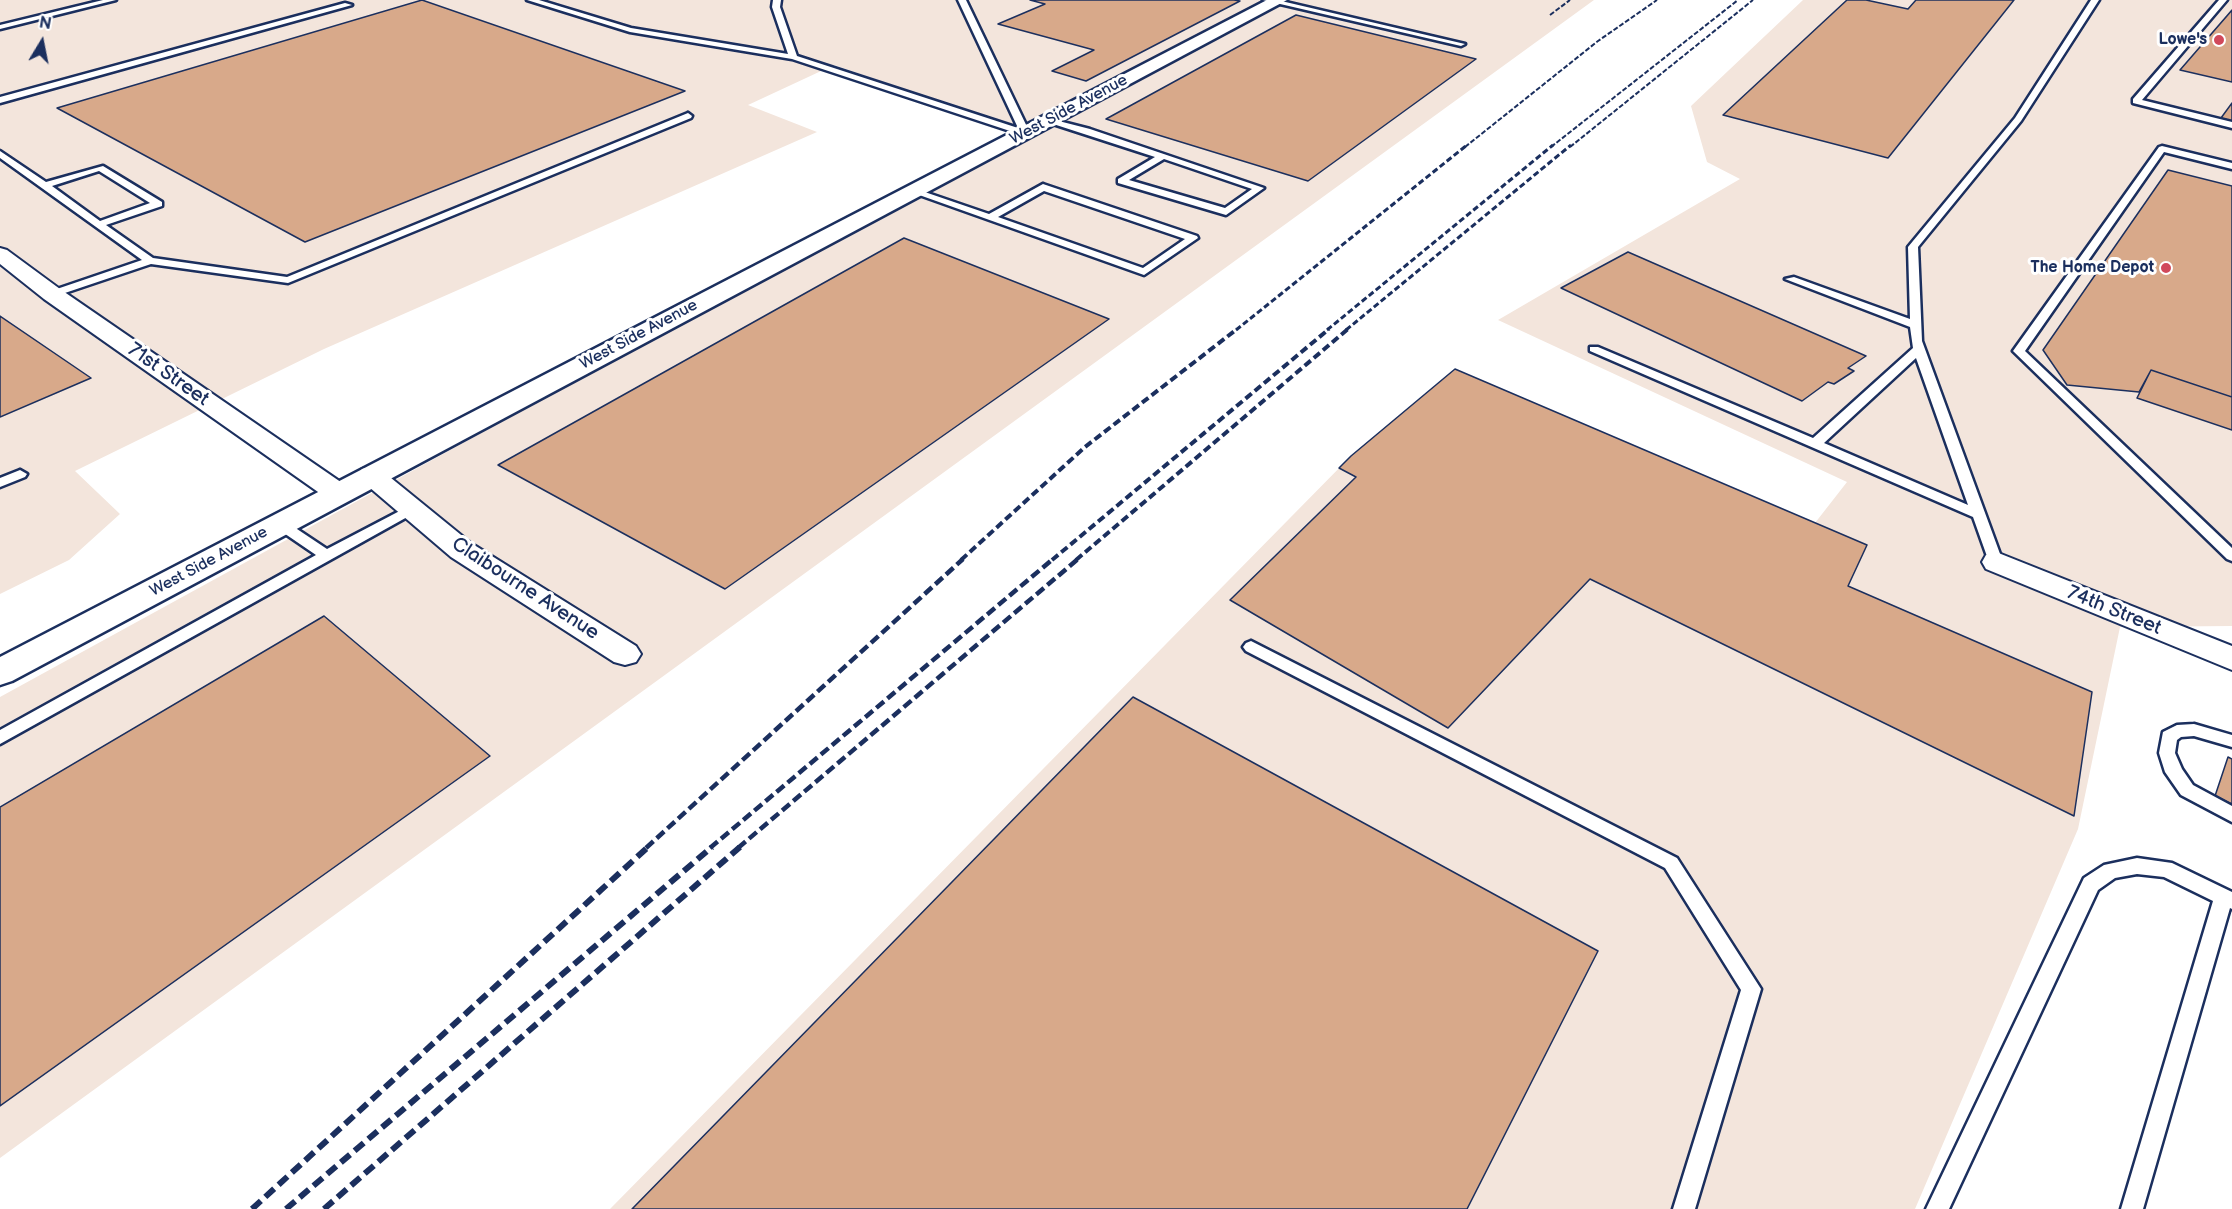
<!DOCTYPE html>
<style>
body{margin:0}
#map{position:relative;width:2232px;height:1209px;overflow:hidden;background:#fff;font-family:"Balsamiq Sans",sans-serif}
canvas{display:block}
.north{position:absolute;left:12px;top:12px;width:60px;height:60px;-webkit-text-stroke:4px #fff;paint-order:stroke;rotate:10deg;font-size:16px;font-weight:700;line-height:24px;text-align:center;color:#1b2f5e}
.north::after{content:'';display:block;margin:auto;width:21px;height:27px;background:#1b2f5e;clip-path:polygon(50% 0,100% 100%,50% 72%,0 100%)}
</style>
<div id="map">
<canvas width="2232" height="1209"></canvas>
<div class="north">N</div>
</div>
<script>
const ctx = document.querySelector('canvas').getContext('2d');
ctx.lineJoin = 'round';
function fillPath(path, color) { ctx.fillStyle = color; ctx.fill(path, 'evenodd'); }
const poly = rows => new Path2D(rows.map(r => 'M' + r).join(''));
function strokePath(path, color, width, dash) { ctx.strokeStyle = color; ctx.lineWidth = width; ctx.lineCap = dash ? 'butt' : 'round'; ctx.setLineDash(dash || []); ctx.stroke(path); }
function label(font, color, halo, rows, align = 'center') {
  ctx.font = font + ' "Balsamiq Sans",sans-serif'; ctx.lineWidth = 6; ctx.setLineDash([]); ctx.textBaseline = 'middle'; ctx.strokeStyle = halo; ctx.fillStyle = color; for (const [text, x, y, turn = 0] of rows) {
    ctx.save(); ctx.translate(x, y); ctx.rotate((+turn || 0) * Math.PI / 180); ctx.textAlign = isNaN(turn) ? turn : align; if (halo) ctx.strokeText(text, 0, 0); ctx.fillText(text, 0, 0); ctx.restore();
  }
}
fillPath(poly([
 [0,0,1594,0,0,1158,0,697,1030,132,834,65,748,105,817,132,324,349,75,471,120,514,69,560,0,594],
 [1803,0,2232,0,2232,626,2120,627,2078,829,1915,1209,610,1209,1351,456,1455,369,1815,523,1847,482,1498,320,1740,179,1707,162,1691,106]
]), '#f3e5dc');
const building = poly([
 [422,0,685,91,305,242,57,108,422,0],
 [1030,0,1234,0,1240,1,1086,81,1052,71,1094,50,998,24,1045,4,1030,0],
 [1847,0,1866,0,1908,9,1916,0,2014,0,1888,158,1723,115,1847,0],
 [2232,10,2232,82,2180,70,2232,10],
 [1296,15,1476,59,1308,181,1106,119,1296,15],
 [2232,103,2232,121,2221,118,2232,103],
 [2168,170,2232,186,2232,397,2151,370,2139,392,2067,385,2043,350,2168,170],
 [904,238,1109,319,725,589,498,465,904,238],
 [1628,252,1866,356,1848,368,1854,371,1834,384,1828,382,1802,401,1561,288,1628,252],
 [0,316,91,378,0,417,0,316],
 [1455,369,1867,545,1848,586,2092,692,2074,816,1590,579,1448,728,1230,600,1356,477,1339,468,1351,456,1455,369],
 [2151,370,2232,397,2232,430,2137,398,2151,370],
 [324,616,490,756,0,1106,0,807,324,616],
 [1133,697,1598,951,1467,1209,632,1209,1133,697],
 [2228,757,2232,759,2232,804,2215,796,2228,757]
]);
fillPath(building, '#d8a98a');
strokePath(building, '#1b2f5e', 1.5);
const lane = poly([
 [103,0,116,0,0,29,0,25,103,0],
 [527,0,539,0,631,28,788,54,772,7,773,0,781,0,780,7,797,56,1018,128,958,0,966,0,1030,133,1022,135,792,59,630,32,527,0],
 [1263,0,1277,0,1465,44,1461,46,1263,0],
 [2091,0,2099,0,2021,121,1918,247,1922,341,2003,562,2001,565,1991,565,1989,562,1973,517,1590,351,1590,347,1598,347,1813,438,1913,348,1910,327,1785,279,1794,277,1910,319,1908,247,2015,118,2091,0],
 [1916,358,1968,505,1824,443,1916,358],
 [2219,0,2227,0,2142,100,2232,122,2232,128,2133,103,2133,99,2219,0],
 [345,3,352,5,0,103,0,97,345,3],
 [688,113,692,116,691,118,288,283,151,264,56,296,48,296,48,292,142,260,0,158,0,151,46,182,103,166,162,202,162,206,106,225,153,258,287,277,688,113],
 [99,171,150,203,100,221,52,186,99,171],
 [1047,118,1090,129,1264,188,1226,215,1118,183,1118,179,1155,157,1047,122,1047,118],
 [1164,159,1252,189,1225,208,1129,180,1164,159],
 [2162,146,2232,163,2232,169,2164,152,2025,351,2232,548,2232,561,2227,559,2013,351,2159,147,2162,146],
 [1043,184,1197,236,1198,238,1144,275,908,191,916,189,989,214,1043,184],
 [1044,191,1185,239,1143,268,998,217,1044,191],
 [20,470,27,474,25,477,0,487,0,478,20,470],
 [413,504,420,508,418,511,0,744,0,730,316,555,275,527,273,524,275,521,285,521,327,549,413,504],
 [1251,641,1677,858,1761,989,1695,1209,1673,1209,1741,990,1665,868,1246,651,1243,647,1246,643,1251,641],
 [2194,724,2232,735,2232,747,2194,736,2181,737,2177,740,2175,753,2182,769,2193,785,2232,806,2232,822,2181,795,2165,772,2159,753,2163,732,2177,725,2194,724],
 [2137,858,2172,863,2232,892,2232,909,2230,908,2143,1209,2121,1209,2213,901,2164,877,2137,874,2115,878,2098,890,1949,1209,1926,1209,2084,878,2104,865,2137,858]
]);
const street = poly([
 [0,248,7,250,60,289,348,487,352,493,348,499,338,502,328,499,44,299,0,264,0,248],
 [371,467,380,469,471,543,636,646,641,654,636,662,625,665,614,662,451,557,362,481,358,475,362,469,371,467],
 [1996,552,2232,646,2232,670,1986,569,1982,562,1986,555,1996,552]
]);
const secondary = poly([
 [1267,0,1287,0,12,681,0,685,0,657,1267,0]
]);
strokePath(lane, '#1b2f5e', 5);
strokePath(street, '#1b2f5e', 4);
strokePath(secondary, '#1b2f5e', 5);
fillPath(lane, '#fff');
fillPath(street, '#fff');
fillPath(secondary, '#fff');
strokePath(poly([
 [1550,15,1570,0],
 [1465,147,1598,41,1657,0],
 [1551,147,1738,0],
 [1570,147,1753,0]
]), '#1b2f5e', 2, [5, 2]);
strokePath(poly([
 [1236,330,1467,145],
 [1327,330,1553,145],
 [1346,330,1571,145]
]), '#1b2f5e', 3, [6, 3]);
strokePath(poly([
 [961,560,1085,447,1237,329],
 [1052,560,1329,329],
 [1076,560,1348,329]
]), '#1b2f5e', 4, [8, 4]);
strokePath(poly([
 [646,848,963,559],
 [710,848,1053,559],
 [738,848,1078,559]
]), '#1b2f5e', 4.5, [10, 4.5]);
strokePath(poly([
 [252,1209,648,847],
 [286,1209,712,847],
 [324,1209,740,847]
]), '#1b2f5e', 6, [12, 6]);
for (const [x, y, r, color] of [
 [2219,40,6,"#d1495b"],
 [2166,268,6,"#d1495b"]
]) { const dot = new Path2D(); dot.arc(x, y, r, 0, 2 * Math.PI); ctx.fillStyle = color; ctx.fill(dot); strokePath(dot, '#fff', 2); }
label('bold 16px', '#1b2f5e', '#fff', [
 ["Lowe's",2207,40],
 ["The Home Depot",2154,268]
], 'right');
label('16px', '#1b2f5e', '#fff', [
 ["West Side Avenue",1069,110,-28],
 ["West Side Avenue",639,335,-28],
 ["West Side Avenue",209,562,-28]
]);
label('20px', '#1b2f5e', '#fff', [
 ["71st Street",168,375,35],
 ["Claibourne Avenue",525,589,33],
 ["74th Street",2114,611,22]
]);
</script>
